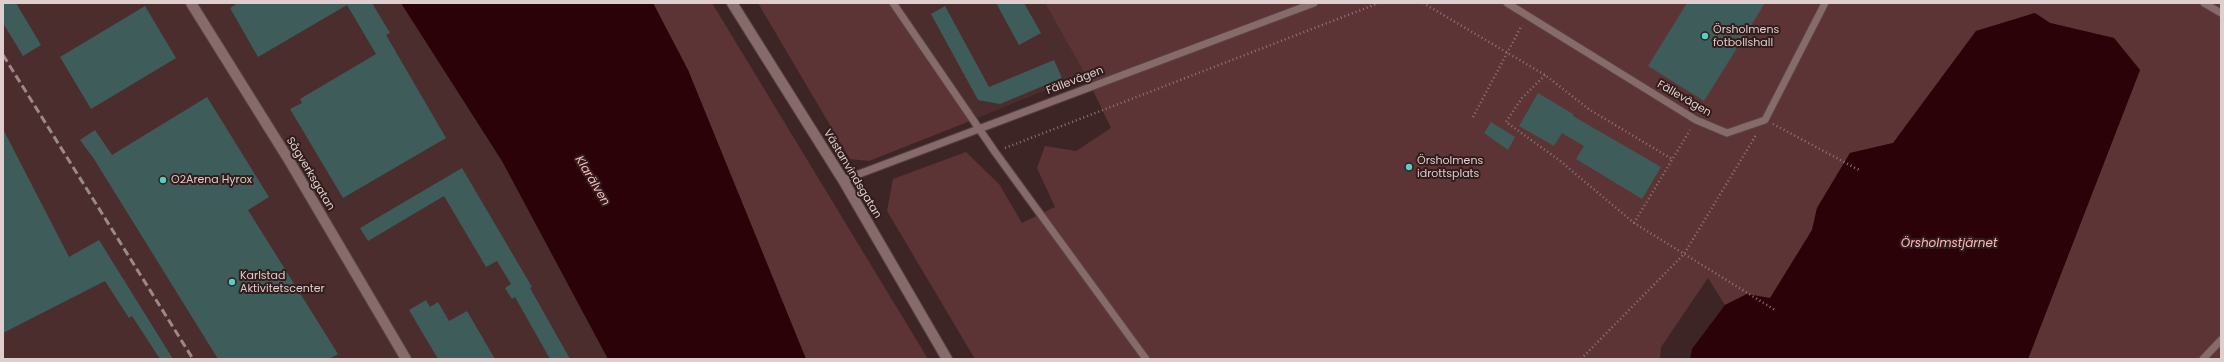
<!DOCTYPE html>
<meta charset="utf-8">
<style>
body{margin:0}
#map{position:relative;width:2224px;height:362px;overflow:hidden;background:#3d2526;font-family:Poppins,sans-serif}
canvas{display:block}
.frame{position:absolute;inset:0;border:4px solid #decece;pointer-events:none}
</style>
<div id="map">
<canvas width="2224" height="362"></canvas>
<div class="frame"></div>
</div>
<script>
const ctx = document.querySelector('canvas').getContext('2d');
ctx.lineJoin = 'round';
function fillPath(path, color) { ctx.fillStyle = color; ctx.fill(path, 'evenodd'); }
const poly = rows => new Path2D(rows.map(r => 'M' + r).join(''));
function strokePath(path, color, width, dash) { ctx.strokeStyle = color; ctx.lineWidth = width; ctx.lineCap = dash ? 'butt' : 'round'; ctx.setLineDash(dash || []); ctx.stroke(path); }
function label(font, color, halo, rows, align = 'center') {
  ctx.font = font + ' Poppins,sans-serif'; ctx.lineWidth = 4; ctx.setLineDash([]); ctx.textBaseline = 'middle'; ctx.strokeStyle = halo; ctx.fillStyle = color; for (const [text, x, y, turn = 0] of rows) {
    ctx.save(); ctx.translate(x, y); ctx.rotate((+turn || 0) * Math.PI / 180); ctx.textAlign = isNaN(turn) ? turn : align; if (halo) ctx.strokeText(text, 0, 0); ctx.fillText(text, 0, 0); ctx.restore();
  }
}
fillPath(poly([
 [3,3,401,3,502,161,608,359,3,359],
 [898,3,1045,3,1085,74,975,119]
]), '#4b2d2d');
fillPath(poly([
 [653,3,712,3,928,359,806,359,688,70],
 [758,3,898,3,975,119,869,161,850,159],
 [1045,3,2221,3,2221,359,2028,359,2140,70,2114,38,2050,23,2035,13,1976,31,1893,143,1850,153,1817,208,1812,230,1770,299,1747,294,1725,305,1708,278,1661,347,1660,359,975,359,887,211,893,179,966,152,999,184,1022,223,1055,207,1037,168,1045,146,1076,151,1111,128,1085,74]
]), '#5d3435');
fillPath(poly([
 [401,3,653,3,688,70,806,359,608,359,502,161],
 [2035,13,2050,23,2114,38,2140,70,2028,359,1690,359,1692,349,1725,305,1747,294,1770,298,1812,230,1817,208,1850,153,1893,143,1976,31]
]), '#2b0207');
fillPath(poly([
 [3,3,16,3,41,45,23,56,3,23],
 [238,3,372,3,390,33,386,35,446,138,343,198,290,109,302,103,300,99,376,54,347,5,258,57,230,8],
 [996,3,1024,3,1041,33,1019,45],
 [1687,3,1765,3,1704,101,1648,66],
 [145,6,176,58,91,109,60,57],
 [945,6,989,87,1054,60,1062,78,1000,104,978,100,931,14],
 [1538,93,1573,114,1573,116,1661,167,1642,199,1576,159,1584,146,1562,133,1554,146,1519,126],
 [207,97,269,197,248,210,338,354,329,359,218,359,94,159,80,140,95,130,112,155],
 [1491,122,1515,137,1508,150,1484,133],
 [3,129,69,257,99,240,173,359,160,359,132,316,129,318,105,281,3,333],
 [462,168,532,287,530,288,570,359,550,359,515,297,512,299,505,288,511,284,497,261,486,267,444,196,368,241,360,228],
 [426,300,430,307,438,302,449,321,467,311,495,359,438,359,409,310]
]), '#3e5c5a');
const lane = poly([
 [893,3,995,152,1146,359],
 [1507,3,1696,120,1727,133,1765,120,1825,3],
 [2204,3,2221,13],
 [843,180,1314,3],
 [2203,359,2221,340]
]);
const secondary = poly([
 [191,3,287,157,406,359],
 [732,3,843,180,947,359]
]);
strokePath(lane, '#574444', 9);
strokePath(secondary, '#574444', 12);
strokePath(poly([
 [1423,3,1545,75,1590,110,1672,159],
 [1545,75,1522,98,1506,122,1559,160,1634,223,1775,310],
 [1473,117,1522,25],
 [1773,124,1861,171],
 [1005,148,1379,3],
 [1634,223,1690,130],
 [1581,359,1684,254,1756,135]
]), '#8c7879', 2.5, [1, 3]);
strokePath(lane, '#876b6b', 7);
strokePath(secondary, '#876b6b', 10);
strokePath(poly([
 [3,55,193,359]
]), '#9c8889', 3, [8, 4]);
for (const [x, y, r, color] of [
 [1705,36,4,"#55cec6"],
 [1409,167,4,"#55cec6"],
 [163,180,4,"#55cec6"],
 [232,282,4,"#55cec6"]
]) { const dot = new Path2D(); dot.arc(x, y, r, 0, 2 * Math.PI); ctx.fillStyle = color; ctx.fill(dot); strokePath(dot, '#321c1c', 1.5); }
label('11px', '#decece', '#321c1c', [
 ["Örsholmens",1713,30],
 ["fotbollshall",1713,43],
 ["Örsholmens",1417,161],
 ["idrottsplats",1417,174],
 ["O2Arena Hyrox",171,180],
 ["Karlstad",240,276],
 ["Aktivitetscenter",240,289]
], 'left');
label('11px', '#decece', '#321c1c', [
 ["Fällevägen",1075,81,-21],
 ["Fällevägen",1684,99,30],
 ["Sågverksgatan",310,174,59],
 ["Västanvindsgatan",852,174,59]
]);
label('italic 12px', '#fbb8b8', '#321c1c', [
 ["Klarälven",592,181,59],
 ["Örsholmstjärnet",1949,244]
]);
</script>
